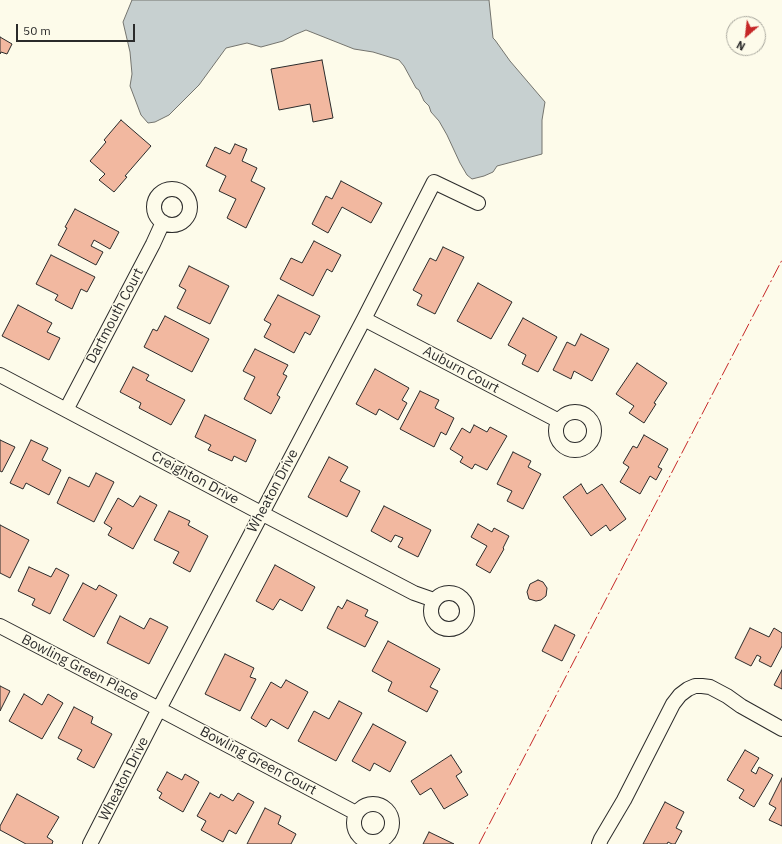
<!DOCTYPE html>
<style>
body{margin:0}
#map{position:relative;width:782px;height:844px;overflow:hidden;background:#fdfbea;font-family:"IBM Plex Sans",sans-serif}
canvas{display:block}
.north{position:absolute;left:726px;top:16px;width:40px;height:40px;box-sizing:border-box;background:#fdfbea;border:1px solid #a9a89e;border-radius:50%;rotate:208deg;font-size:11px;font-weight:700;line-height:16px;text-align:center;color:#2b2b2b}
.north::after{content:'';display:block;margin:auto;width:14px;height:18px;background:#c62828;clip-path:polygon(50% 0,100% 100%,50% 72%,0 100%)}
.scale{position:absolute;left:16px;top:24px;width:119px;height:18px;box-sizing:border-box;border:2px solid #2b2b2b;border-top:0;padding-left:5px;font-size:12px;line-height:14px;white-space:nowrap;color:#2b2b2b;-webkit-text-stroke:3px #fdfbea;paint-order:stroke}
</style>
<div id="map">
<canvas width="782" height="844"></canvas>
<div class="north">N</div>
<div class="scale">50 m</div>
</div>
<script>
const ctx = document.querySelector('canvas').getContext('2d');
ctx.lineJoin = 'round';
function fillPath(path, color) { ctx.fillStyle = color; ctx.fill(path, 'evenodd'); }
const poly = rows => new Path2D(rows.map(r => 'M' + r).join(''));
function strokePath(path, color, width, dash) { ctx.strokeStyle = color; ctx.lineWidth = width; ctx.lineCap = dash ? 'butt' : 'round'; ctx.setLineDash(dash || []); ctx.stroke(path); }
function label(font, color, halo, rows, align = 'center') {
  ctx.font = font + ' "IBM Plex Sans",sans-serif'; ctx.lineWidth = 3; ctx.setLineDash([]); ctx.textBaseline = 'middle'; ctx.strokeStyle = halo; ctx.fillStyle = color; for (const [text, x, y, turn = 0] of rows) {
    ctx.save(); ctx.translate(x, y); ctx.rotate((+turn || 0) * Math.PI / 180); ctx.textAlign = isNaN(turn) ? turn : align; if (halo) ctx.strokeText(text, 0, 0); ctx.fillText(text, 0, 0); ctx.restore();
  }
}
const water = poly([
 [132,0,489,0,493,38,495,40,510,61,545,102,542,120,542,154,497,166,493,172,484,176,472,179,467,175,460,163,447,135,439,121,431,112,429,106,424,101,419,90,416,88,404,66,399,60,373,52,354,49,306,30,294,35,283,41,261,47,247,43,226,48,199,85,169,115,155,122,148,123,141,115,130,86,132,74,130,52,123,22,132,0]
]);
fillPath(water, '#c7d0d0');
strokePath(water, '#74746e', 1);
const building = poly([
 [0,37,12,44,7,54,1,52,0,54,0,37],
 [322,60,333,118,313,122,310,104,279,110,271,69,322,60],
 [121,120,151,146,125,176,127,177,114,192,99,180,105,174,90,161,106,142,104,140,121,120],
 [235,144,247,149,242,161,257,168,251,181,265,188,246,228,227,218,236,199,219,191,226,176,206,166,215,147,230,154,235,144],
 [341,181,382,203,371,223,342,207,328,233,312,224,326,196,332,199,341,181],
 [75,209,119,232,110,249,94,240,91,246,103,252,96,265,58,245,67,228,65,227,75,209],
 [314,241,341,255,332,272,327,269,313,296,280,279,291,258,302,263,314,241],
 [443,247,464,257,435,314,417,305,422,295,413,290,430,258,436,261,443,247],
 [51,255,95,277,87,292,81,289,72,309,55,300,58,295,36,284,51,255],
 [189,266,229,286,210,324,177,308,186,290,179,286,189,266],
 [478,283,512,302,491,339,457,321,478,283],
 [278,295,320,316,310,335,305,332,294,353,264,337,271,324,264,320,278,295],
 [18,305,52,323,47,332,60,338,49,360,2,336,18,305],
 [165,316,209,339,192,372,144,347,153,329,157,331,165,316],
 [523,318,557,337,538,372,522,364,526,355,508,345,523,318],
 [581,334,609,349,592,381,574,371,571,379,553,370,567,342,575,346,581,334],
 [255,349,288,365,283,374,287,376,277,395,280,397,271,414,244,399,255,377,243,371,255,349],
 [637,363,667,383,654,403,656,404,644,423,629,413,634,406,616,394,637,363],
 [133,367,149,375,146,380,185,400,171,425,139,408,141,403,120,392,133,367],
 [375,369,409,388,402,400,407,403,398,420,379,409,376,415,356,404,375,369],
 [420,391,439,400,435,408,454,418,446,435,441,432,434,447,400,429,420,391],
 [205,415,256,440,246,462,234,456,232,461,208,450,211,445,195,437,205,415],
 [474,425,487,432,490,427,507,436,487,470,475,464,472,469,460,462,463,457,450,449,462,428,470,433,474,425],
 [644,435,668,449,658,467,662,469,656,480,650,476,640,494,620,482,629,467,623,463,633,446,637,448,644,435],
 [0,440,15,447,2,472,0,471,0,440],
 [31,440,48,448,42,460,61,470,49,495,26,483,23,489,10,483,31,440],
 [513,452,531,461,528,467,541,474,523,509,507,501,512,491,497,484,513,452],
 [329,457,348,467,340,481,360,491,347,517,308,497,329,457],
 [96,473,114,482,94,522,57,503,69,477,89,487,96,473],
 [581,484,587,494,602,484,626,519,610,531,606,525,591,536,563,497,581,484],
 [140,496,157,505,133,549,108,535,112,528,104,523,118,498,133,507,140,496],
 [384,506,431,530,418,557,398,547,403,538,395,535,391,542,371,531,384,506],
 [169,511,190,521,188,525,208,536,190,572,173,563,179,552,154,540,169,511],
 [478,524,492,532,494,528,509,536,503,548,504,549,490,573,476,565,487,546,471,537,478,524],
 [0,525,29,540,10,578,0,573,0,525],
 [275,565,315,587,302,611,280,599,273,610,256,601,275,565],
 [29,567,51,577,56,568,69,575,50,614,32,605,35,599,18,591,29,567],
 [538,580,543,582,547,588,546,596,541,600,536,601,529,599,527,592,530,584,538,580],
 [83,583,96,590,99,585,117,595,94,637,63,620,83,583],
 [347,600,368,610,365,616,378,622,365,647,327,628,338,606,342,609,347,600],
 [120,616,144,629,150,618,168,627,149,664,107,643,120,616],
 [555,625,575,635,562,661,542,651,555,625],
 [750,628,769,637,774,628,782,633,782,646,771,667,759,661,761,657,757,655,751,666,735,658,750,628],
 [388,641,440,669,430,687,438,691,427,712,388,691,392,682,372,671,388,641],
 [225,654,254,668,250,677,256,679,240,711,205,694,225,654],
 [782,670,782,689,774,685,782,670],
 [286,680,308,692,288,729,271,719,266,727,251,718,271,682,281,688,286,680],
 [0,686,10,691,0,711,0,686],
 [24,694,42,705,48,694,63,703,42,739,9,721,24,694],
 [339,701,362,713,336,761,298,741,314,711,329,719,339,701],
 [74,707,93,717,91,723,112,734,94,768,77,759,82,750,58,738,74,707],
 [373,724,406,742,390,772,374,763,370,771,352,761,373,724],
 [745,750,759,758,751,771,756,774,759,767,773,775,754,807,739,798,744,790,727,780,745,750],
 [451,755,462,772,456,776,468,795,444,809,431,788,420,795,411,781,451,755],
 [167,772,182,780,185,774,199,782,183,812,159,798,162,793,157,790,167,772],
 [782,778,782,826,769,820,776,808,769,804,782,778],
 [210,793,219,798,221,794,233,801,238,793,254,802,236,834,229,830,223,842,201,830,206,821,197,816,210,793],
 [17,794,59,817,47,837,53,841,52,844,26,844,0,830,0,826,17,794],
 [665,802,684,812,676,828,682,831,675,844,672,844,668,842,667,844,643,844,665,802],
 [265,808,281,816,278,824,296,834,291,844,247,844,265,808],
 [429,832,454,844,423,844,429,832]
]);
fillPath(building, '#f2b8a0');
strokePath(building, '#2b2b2b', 1);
const street = poly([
 '154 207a18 18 0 1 1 36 0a18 18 0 1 1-36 0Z',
 [364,319,559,421],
 [0,375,261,513,414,593,434,600],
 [66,410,153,244,163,222],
 '556 431a19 19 0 1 1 38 0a19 19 0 1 1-38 0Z',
 '431 611a18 18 0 1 1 36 0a18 18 0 1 1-36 0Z',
 [0,626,159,709,356,813],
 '354 823a19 19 0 1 1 38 0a19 19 0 1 1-38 0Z',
 [90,844,159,709,364,319,434,182,478,203],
 [599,844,601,839,624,800,673,704,680,695,688,689,695,686,702,686,710,687,727,696,741,706,782,729]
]);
strokePath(street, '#2b2b2b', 16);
strokePath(street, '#fdfbea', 14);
strokePath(poly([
 [479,844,782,260]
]), '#c62828', 1, [14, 3, 2, 3]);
label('14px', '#2b2b2b', '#fdfbea', [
 ["Dartmouth Court",115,316,-62],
 ["Auburn Court",461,370,28],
 ["Creighton Drive",195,478,28],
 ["Wheaton Drive",273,491,-62],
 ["Bowling Green Place",80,668,27],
 ["Bowling Green Court",258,761,28],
 ["Wheaton Drive",124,779,-63]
]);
</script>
